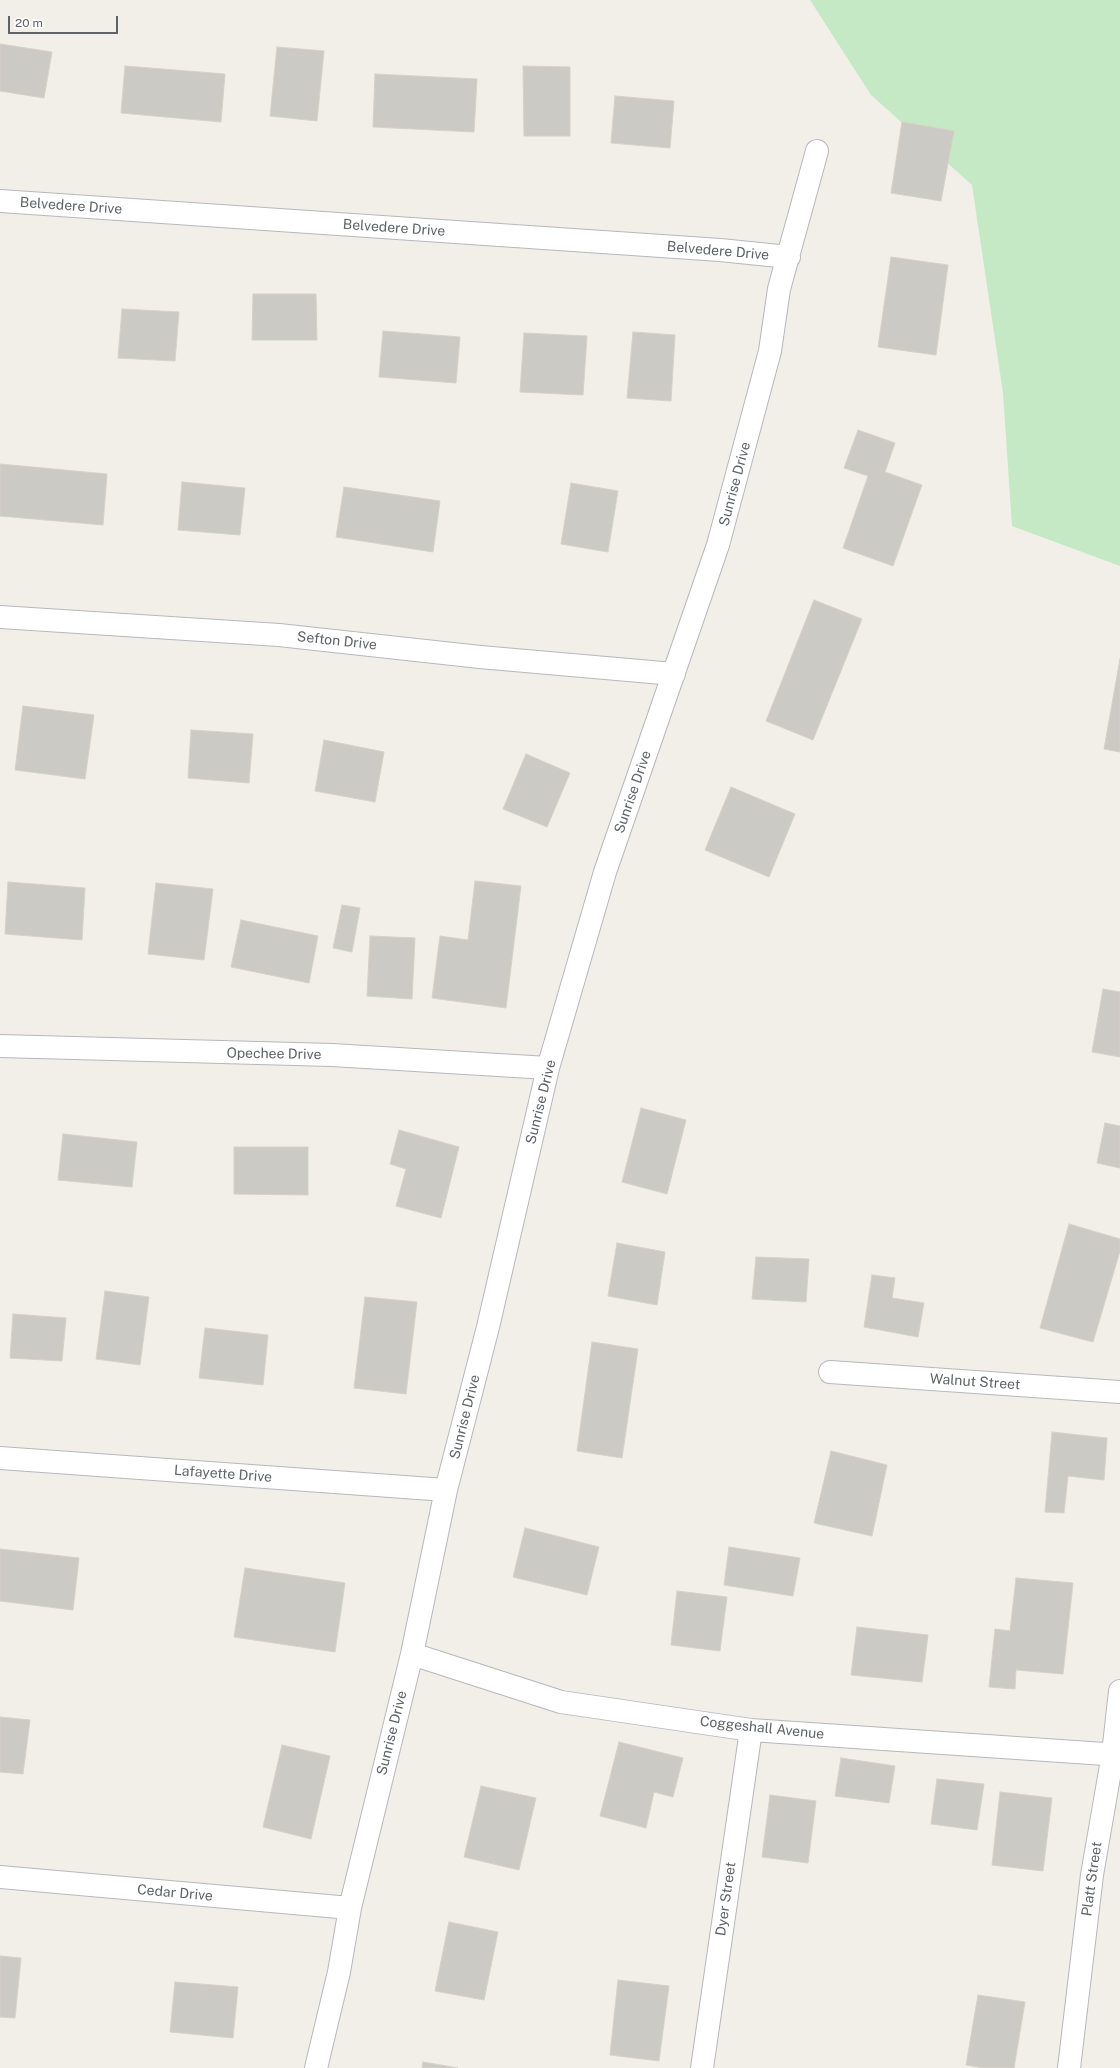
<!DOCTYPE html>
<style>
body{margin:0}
#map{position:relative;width:1120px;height:2068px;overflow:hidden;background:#f1efe8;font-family:"Public Sans",sans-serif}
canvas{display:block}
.scale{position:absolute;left:8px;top:16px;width:110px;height:18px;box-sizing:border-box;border:2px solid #5f6368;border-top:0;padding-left:5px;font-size:12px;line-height:14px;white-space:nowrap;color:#5f6368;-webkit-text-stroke:3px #fff;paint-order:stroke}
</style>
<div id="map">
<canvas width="1120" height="2068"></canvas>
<div class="scale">20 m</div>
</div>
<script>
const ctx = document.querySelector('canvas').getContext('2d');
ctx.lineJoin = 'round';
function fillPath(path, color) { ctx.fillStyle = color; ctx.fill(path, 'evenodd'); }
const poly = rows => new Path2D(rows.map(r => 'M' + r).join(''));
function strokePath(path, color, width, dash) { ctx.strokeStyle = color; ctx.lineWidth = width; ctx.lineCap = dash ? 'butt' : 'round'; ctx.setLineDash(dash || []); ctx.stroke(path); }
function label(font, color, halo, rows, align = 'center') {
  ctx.font = font + ' "Public Sans",sans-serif'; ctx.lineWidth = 3; ctx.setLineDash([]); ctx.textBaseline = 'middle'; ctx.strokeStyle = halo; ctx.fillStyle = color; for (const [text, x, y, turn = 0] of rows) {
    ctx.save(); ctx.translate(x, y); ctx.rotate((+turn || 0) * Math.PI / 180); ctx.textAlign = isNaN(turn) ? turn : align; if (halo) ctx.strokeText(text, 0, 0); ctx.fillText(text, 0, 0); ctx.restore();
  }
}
fillPath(poly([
 [810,0,1120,0,1120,566,1012,526,1003,393,972,185,871,95]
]), '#c5e8c5');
const building = poly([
 [0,44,52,52,44,98,0,91,0,44],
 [277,47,324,51,317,121,270,116,277,47],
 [125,66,225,74,221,122,121,113,125,66],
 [523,66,570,67,570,136,524,136,523,66],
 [375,74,477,79,474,132,373,127,375,74],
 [615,96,674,101,670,148,611,143,615,96],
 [902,122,954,131,941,201,891,193,902,122],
 [891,257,948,265,936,355,878,347,891,257],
 [253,294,316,294,317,340,252,340,253,294],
 [122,309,179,312,175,361,118,358,122,309],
 [383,331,460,337,456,383,379,377,383,331],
 [633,332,675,335,671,401,627,398,633,332],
 [524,333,587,336,583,395,520,392,524,333],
 [858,430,895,443,885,472,922,485,893,566,843,548,868,476,844,468,858,430],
 [0,464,107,474,103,525,0,516,0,464],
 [182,482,245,488,240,535,178,530,182,482],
 [571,483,618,491,608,552,561,544,571,483],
 [344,487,440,501,433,552,336,537,344,487],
 [814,600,862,619,813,740,766,721,814,600],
 [1120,659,1120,752,1104,749,1120,659],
 [23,706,94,715,85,779,15,770,23,706],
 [191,730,253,734,249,783,188,778,191,730],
 [324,740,384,752,375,802,315,791,324,740],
 [526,754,570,773,547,827,503,809,526,754],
 [731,787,795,814,769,877,705,850,731,787],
 [475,881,521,886,506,1008,432,998,440,936,468,940,475,881],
 [8,882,85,888,82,940,5,934,8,882],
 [156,883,213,889,204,960,148,954,156,883],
 [342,905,360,908,352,952,333,948,342,905],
 [241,920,318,936,309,983,231,967,241,920],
 [370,936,415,938,412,999,367,996,370,936],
 [1103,989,1120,992,1120,1057,1092,1052,1103,989],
 [641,1108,686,1120,667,1194,622,1182,641,1108],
 [1105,1123,1120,1126,1120,1168,1097,1163,1105,1123],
 [399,1130,459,1147,441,1218,396,1206,406,1169,390,1164,399,1130],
 [63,1134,137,1142,132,1187,58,1180,63,1134],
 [234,1147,308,1147,308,1195,234,1194,234,1147],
 [1069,1224,1120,1239,1120,1251,1093,1342,1040,1328,1069,1224],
 [617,1243,665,1252,657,1305,608,1296,617,1243],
 [756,1257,809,1259,806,1302,752,1299,756,1257],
 [872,1275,895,1278,892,1298,924,1303,918,1337,864,1327,872,1275],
 [105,1291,149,1297,140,1365,96,1359,105,1291],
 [365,1297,417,1302,406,1394,354,1388,365,1297],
 [13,1314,66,1318,62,1361,10,1358,13,1314],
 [205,1328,268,1335,263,1385,199,1378,205,1328],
 [592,1342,638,1349,622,1458,577,1451,592,1342],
 [1052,1432,1107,1438,1104,1480,1068,1476,1064,1513,1045,1512,1052,1432],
 [831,1451,887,1465,872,1536,814,1523,831,1451],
 [525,1528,599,1547,587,1595,513,1577,525,1528],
 [729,1547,800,1558,793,1596,724,1585,729,1547],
 [0,1549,79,1558,73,1610,0,1601,0,1549],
 [245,1568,345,1583,335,1652,234,1637,245,1568],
 [1016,1578,1073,1583,1063,1674,1016,1670,1015,1689,989,1687,995,1629,1010,1631,1016,1578],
 [677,1591,727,1597,720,1651,671,1645,677,1591],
 [857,1627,928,1635,922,1682,851,1675,857,1627],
 [0,1717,30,1720,23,1774,0,1772,0,1717],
 [619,1742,683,1758,673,1797,654,1792,646,1828,600,1816,619,1742],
 [282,1745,330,1756,311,1839,263,1827,282,1745],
 [841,1758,895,1766,889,1803,835,1796,841,1758],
 [937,1779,984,1784,977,1830,931,1824,937,1779],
 [481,1786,536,1798,519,1870,464,1857,481,1786],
 [1000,1792,1052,1798,1043,1871,992,1865,1000,1792],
 [770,1795,816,1801,808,1863,762,1857,770,1795],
 [449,1922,498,1932,484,2000,435,1991,449,1922],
 [0,1956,21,1958,15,2018,0,2017,0,1956],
 [618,1980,669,1986,659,2061,610,2055,618,1980],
 [175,1982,238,1987,233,2038,170,2032,175,1982],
 [978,1995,1025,2002,1014,2068,983,2068,966,2065,978,1995],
 [423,2062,458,2068,422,2068,423,2062]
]);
fillPath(building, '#cccac5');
strokePath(building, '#d6d1c6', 1);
const minor = poly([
 [0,201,720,250,789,257],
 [0,617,279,635,480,657,674,674],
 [0,1046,332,1055,548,1068],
 [830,1372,1120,1392],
 [0,1458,446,1490],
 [412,1654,561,1702,751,1730,1120,1755],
 [0,1877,350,1908],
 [316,2068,339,1972,350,1908,412,1654,446,1490,488,1327,548,1068,605,872,718,545,770,351,779,289,817,151],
 [702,2068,751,1730],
 [1069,2068,1092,1875,1113,1754,1120,1691]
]);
strokePath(minor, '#b5b8bc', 24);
strokePath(minor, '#fff', 22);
label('14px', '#5f6368', '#fff', [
 ["Belvedere Drive",71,206,4],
 ["Belvedere Drive",394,228,4],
 ["Belvedere Drive",718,251,5],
 ["Sunrise Drive",735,484,-75],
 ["Sefton Drive",337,641,6],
 ["Sunrise Drive",633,792,-71],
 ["Opechee Drive",274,1054,1],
 ["Sunrise Drive",541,1102,-76],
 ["Walnut Street",975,1382,4],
 ["Sunrise Drive",465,1417,-76],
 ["Lafayette Drive",223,1474,4],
 ["Coggeshall Avenue",762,1728,6],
 ["Sunrise Drive",392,1733,-76],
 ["Platt Street",1092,1879,-82],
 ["Cedar Drive",175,1893,5],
 ["Dyer Street",726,1899,-82]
]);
</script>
